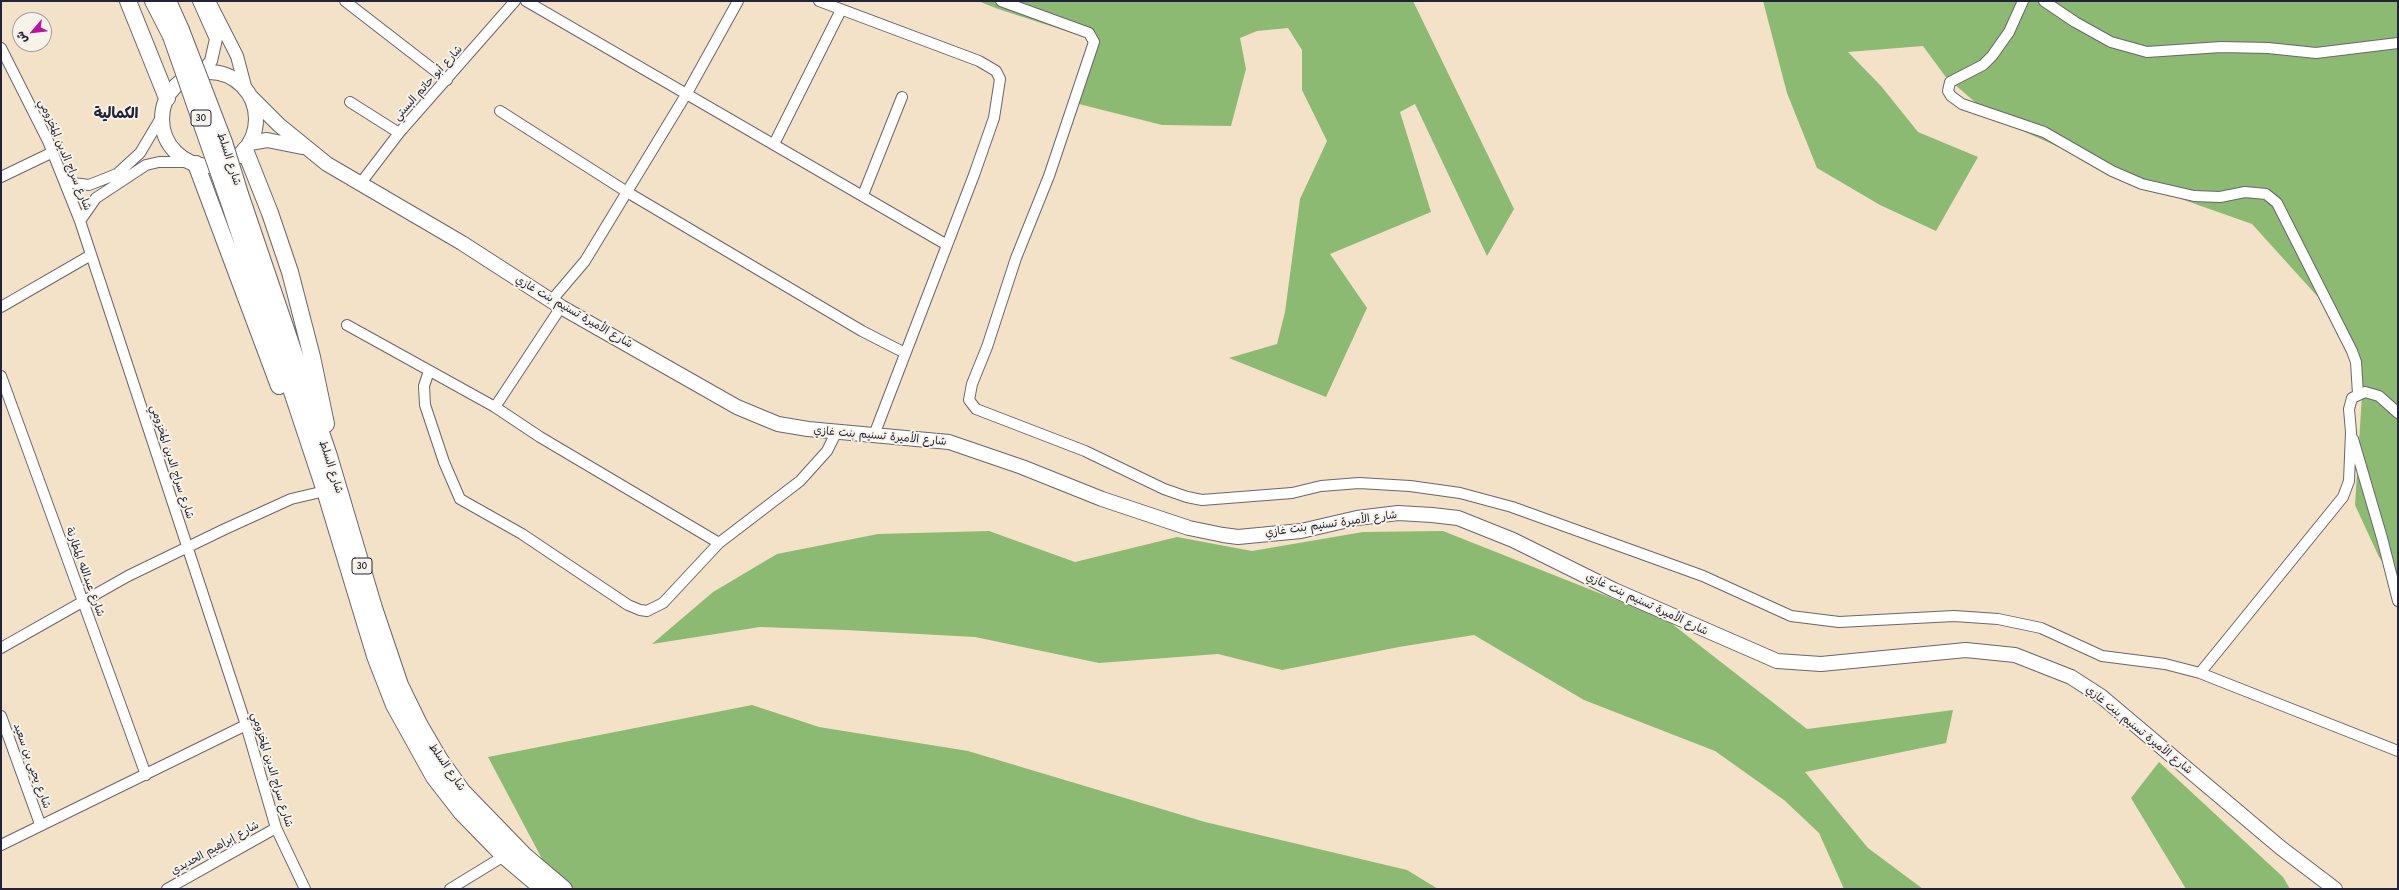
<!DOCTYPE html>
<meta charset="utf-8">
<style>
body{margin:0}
#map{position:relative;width:2399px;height:890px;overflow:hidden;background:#f3e2c8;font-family:"Comic Neue","Playpen Sans Arabic",sans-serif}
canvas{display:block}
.frame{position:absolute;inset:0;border:2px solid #22223b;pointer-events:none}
.north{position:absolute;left:12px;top:12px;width:40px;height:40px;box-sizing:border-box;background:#f7f3e8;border:1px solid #a29fa3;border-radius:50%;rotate:242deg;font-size:11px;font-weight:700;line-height:16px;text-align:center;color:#22223b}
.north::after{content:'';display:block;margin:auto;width:14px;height:18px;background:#b5179e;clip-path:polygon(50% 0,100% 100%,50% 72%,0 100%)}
</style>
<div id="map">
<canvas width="2399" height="890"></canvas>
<div class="frame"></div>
<div class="north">ش</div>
</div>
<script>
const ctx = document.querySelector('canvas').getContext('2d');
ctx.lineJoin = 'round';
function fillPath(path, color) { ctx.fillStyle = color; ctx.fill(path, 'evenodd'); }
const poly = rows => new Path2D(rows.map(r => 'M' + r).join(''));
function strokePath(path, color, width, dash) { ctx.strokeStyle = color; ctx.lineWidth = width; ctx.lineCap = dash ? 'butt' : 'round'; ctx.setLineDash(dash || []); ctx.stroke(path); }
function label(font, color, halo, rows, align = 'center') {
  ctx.font = font + ' "Comic Neue","Playpen Sans Arabic",sans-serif'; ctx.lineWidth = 4; ctx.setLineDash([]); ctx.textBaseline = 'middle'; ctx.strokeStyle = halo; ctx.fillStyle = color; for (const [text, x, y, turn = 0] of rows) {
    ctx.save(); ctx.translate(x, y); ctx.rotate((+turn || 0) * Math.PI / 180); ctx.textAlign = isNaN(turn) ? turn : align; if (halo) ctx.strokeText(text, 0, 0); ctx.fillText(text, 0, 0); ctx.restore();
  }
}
fillPath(poly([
 [978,1,1413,1,1514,209,1487,256,1415,104,1400,112,1431,212,1330,254,1367,308,1326,397,1229,358,1277,344,1285,312,1300,199,1327,141,1302,90,1302,50,1288,28,1257,31,1240,38,1246,69,1231,126,1162,125,1071,102,1100,42,998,9],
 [1763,1,2398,1,2398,584,2379,557,2355,505,2363,379,2318,297,2252,224,2184,200,2083,158,1992,117,1945,76,1923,46,1848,52,1881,86,1918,132,1978,157,1936,231,1880,205,1817,168,1787,93],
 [989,531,1075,562,1177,537,1252,551,1363,532,1443,531,1667,620,1807,729,1953,710,1946,743,1805,772,1868,848,1923,889,1844,889,1819,833,1784,800,1715,751,1584,700,1474,635,1399,647,1282,670,1218,654,1099,663,975,637,845,630,760,627,652,644,713,592,777,554,878,534],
 [752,705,819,727,968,751,1205,822,1407,870,1438,889,558,889,488,757],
 [2159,762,2283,877,2290,889,2186,889,2131,798]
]), '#8cba73');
const minor = poly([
 [345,1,447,80],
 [526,1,947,245],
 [819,1,979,61,996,71,1000,79,994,118,974,175,874,435],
 [1001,1,1089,33,1094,42,1049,176,1016,258,987,347,972,384,969,400,976,409,1085,451,1164,489,1187,497,1202,500,1292,493,1321,486,1359,483,1410,486,1460,493,1512,507,1703,576,1791,616,1839,622,1954,616,1998,619,2041,628,2102,656,2165,664,2200,673,2398,751],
 [2023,1,2009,32,1992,56,1983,65,1950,82,1948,91,1951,96,1962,104,2044,132,2112,171,2142,184,2194,196,2220,197,2245,192,2266,194,2277,203,2352,351,2356,362,2358,394],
 [2044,1,2075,22,2111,42,2147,52,2221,47,2268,48,2316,53,2398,43],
 [1,48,48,141,80,221,246,725,276,828,305,889],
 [350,102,399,133],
 [500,111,627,192,862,331,905,353],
 [774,144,841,10],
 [1,177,53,152],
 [65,182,89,185,117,174,140,153,162,116],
 [360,184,399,133,515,1],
 [863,195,902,97],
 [80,221,96,198,146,165,159,162,190,162],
 [551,301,585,261,687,93,738,1],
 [1,307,91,255],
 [347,325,495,407,540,437,719,543],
 [429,371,424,386,425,405,444,462,460,499,522,534,628,605,640,610,647,611,663,603,719,543,800,481,827,451,837,431],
 [1,376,146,775],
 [495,407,561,307],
 [2353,439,2382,538,2398,601],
 [1,648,128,576,225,529,291,499,325,491],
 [2200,673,2343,497,2349,481,2351,432,2349,409,2352,398,2365,392,2379,396,2398,413],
 [1,716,40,824],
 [1,845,246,725],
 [167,889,276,828],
 [450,889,504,856]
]);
const tertiary = poly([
 [199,1,216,39,211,61,201,73],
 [209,1,237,56,246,90]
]);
const secondary = poly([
 '162 119a47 47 0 1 1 94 0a47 47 0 1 1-94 0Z',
 [251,97,279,125,327,164,462,243,561,307,737,407,761,417,778,424,808,429,949,442,1022,467,1102,499,1189,528,1223,535,1238,537,1301,531,1357,518,1398,513,1432,515,1458,518,1513,540,1614,590,1777,661,1821,664,1966,650,2015,655,2071,677,2102,697,2281,848,2335,889],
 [250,143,267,140,302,147]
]);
const primary = poly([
 [128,1,167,98],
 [153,1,171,36],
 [168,1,181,30],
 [245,150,270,213,290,272,312,357,326,424],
 [196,164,279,386],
 [240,194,329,456,374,608,400,685,419,724,440,760,462,791,524,855,564,889],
 [229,202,325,491,375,656,394,705,434,777,462,813,504,856,543,889]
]);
strokePath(minor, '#6b656c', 12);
strokePath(tertiary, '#6b656c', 14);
strokePath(secondary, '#6b656c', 16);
strokePath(primary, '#6b656c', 18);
strokePath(minor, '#fff', 10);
strokePath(tertiary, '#fff', 12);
strokePath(secondary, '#fff', 14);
strokePath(primary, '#fff', 16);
const primaryBridge = poly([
 [181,30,224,142,240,194],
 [171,36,229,202]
]);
strokePath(primaryBridge, '#6b656c', 18, []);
strokePath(primaryBridge, '#fff', 16);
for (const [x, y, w] of [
 [201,118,20],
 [362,566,20]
]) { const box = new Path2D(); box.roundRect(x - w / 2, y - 8, w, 16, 3); ctx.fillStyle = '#f7f3e8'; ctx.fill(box); strokePath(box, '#22223b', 1); }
label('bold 10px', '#22223b', null, [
 ["30",201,118],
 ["30",362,566]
]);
label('11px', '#22223b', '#f7f3e8', [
 ["شارع أبو حاتم البستي",428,83,-48],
 ["شارع سراج الدين المخزومي",65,155,67],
 ["شارع السلط",229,159,72],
 ["شارع الأميرة تسنيم بنت غازي",574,312,30],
 ["شارع الأميرة تسنيم بنت غازي",880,436,5],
 ["شارع سراج الدين المخزومي",172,462,72],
 ["شارع السلط",331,467,72],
 ["شارع الأميرة تسنيم بنت غازي",1331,524,-8],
 ["شارع عبدالله المطارنة",85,572,70],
 ["شارع الأميرة تسنيم بنت غازي",1647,604,25],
 ["شارع الأميرة تسنيم بنت غازي",2139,730,39],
 ["شارع يحيى بن سعيد",32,766,70],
 ["شارع السلط",447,767,55],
 ["شارع سراج الدين المخزومي",272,770,73],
 ["شارع إبراهيم الحديدي",215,848,-29]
]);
label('bold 15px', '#22223b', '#f7f3e8', [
 ["الكمالية",116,114]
]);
</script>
